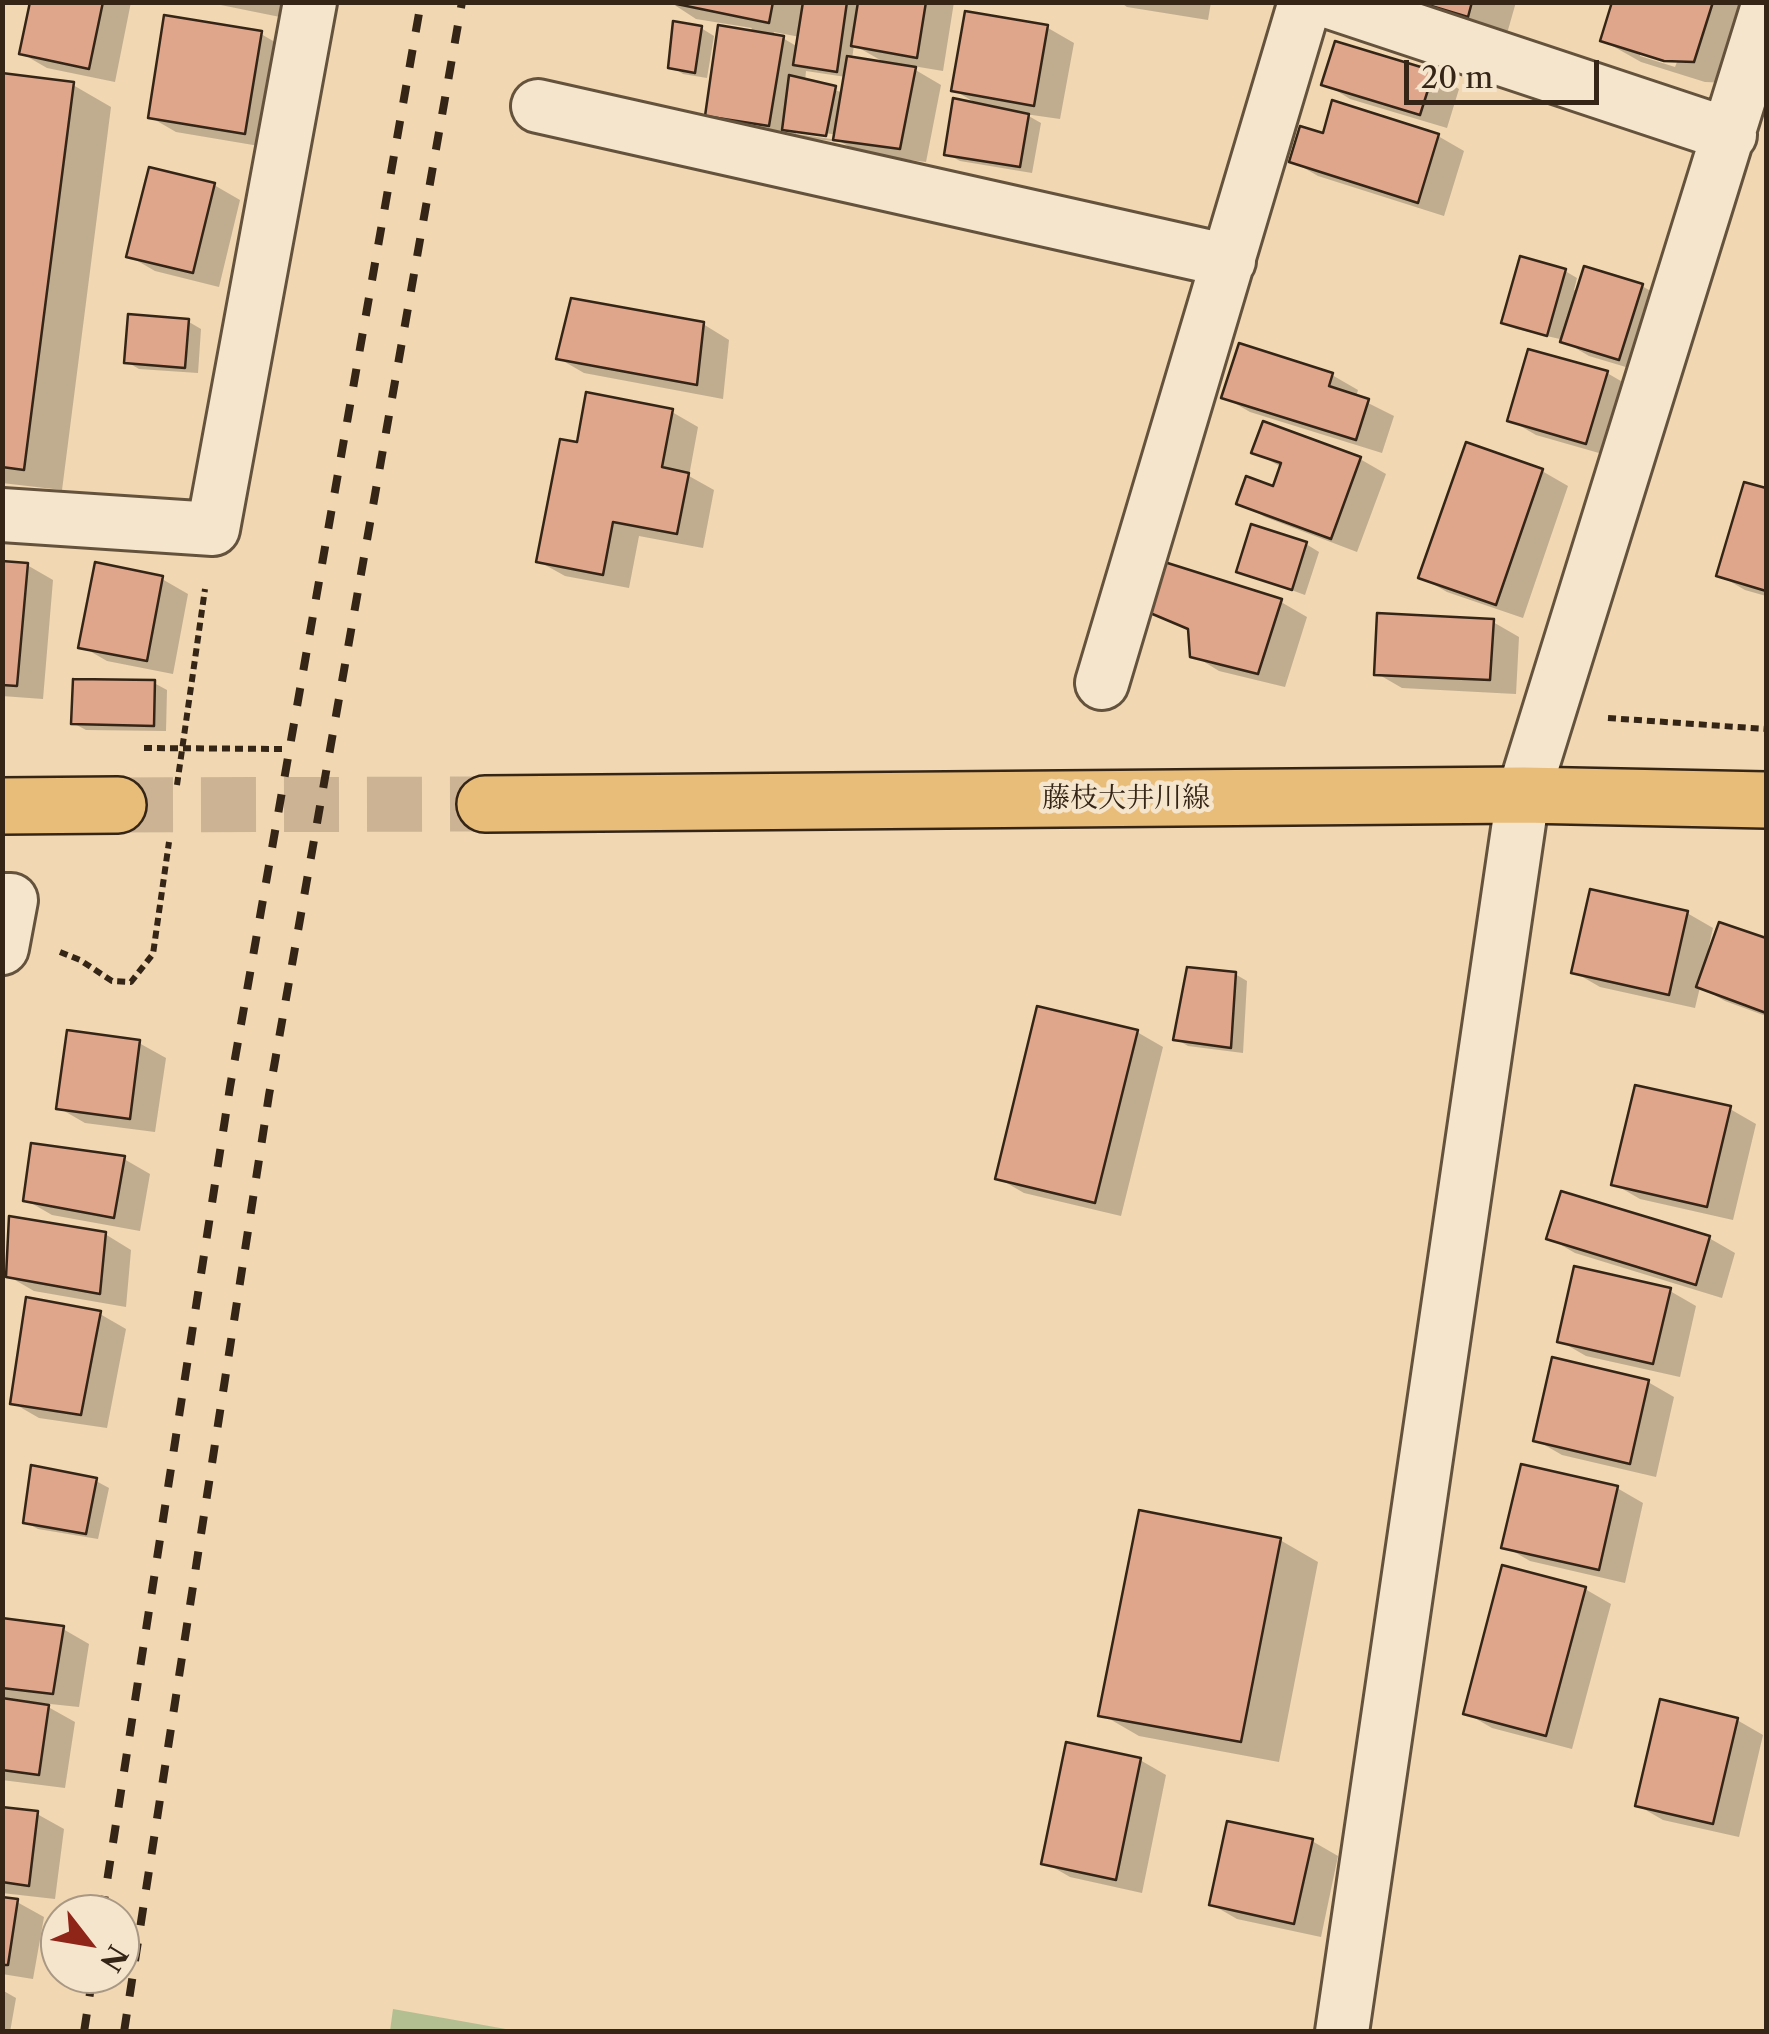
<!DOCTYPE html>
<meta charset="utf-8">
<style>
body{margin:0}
#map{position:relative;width:1769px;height:2034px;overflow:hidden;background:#f1d7b2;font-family:"Libre Caslon Text",serif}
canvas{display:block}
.frame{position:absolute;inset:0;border:5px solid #352516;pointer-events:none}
.north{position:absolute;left:40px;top:1894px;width:100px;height:100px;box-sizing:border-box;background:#f6e5cd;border:2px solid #a99884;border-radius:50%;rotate:121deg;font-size:28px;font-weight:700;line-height:40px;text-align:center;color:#352516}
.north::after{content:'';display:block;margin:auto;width:35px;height:45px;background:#8f2418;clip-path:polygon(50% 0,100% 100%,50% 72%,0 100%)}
.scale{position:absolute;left:1404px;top:60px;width:195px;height:45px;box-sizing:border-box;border:5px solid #352516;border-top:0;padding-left:12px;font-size:30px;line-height:35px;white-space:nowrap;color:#352516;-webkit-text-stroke:8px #f6e5cd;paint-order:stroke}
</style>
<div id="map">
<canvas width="1769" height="2034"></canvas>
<div class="frame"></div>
<div class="north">N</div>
<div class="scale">20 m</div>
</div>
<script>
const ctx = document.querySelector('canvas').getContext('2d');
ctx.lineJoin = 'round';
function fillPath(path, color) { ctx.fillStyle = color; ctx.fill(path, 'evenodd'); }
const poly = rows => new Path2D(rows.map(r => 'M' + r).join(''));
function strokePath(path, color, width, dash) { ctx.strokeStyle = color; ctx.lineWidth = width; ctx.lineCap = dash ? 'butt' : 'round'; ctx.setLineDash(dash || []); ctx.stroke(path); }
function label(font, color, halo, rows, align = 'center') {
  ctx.font = font + ' "Libre Caslon Text","Noto Serif JP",serif'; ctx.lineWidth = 9; ctx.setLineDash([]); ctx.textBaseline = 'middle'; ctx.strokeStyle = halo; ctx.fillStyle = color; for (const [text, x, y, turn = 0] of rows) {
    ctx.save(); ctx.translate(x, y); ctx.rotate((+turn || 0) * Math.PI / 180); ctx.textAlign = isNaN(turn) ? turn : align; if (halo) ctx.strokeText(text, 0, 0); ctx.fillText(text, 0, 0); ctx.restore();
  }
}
fillPath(poly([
 [393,2009,517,2031,390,2031]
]), '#b4bf91');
fillPath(poly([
 [32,2,131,2,115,82,47,68,21,53],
 [206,2,288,2,285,18],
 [670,2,954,2,943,71,907,65,941,85,926,162,862,154,841,142,733,130,707,114,752,28,696,19],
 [774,32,800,37,798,47,774,33],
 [854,45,889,65,852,59],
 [806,71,846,77,844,93,805,81],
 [796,129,839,135,838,140,796,134],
 [1120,2,1211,2,1208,20,1127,7],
 [1398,2,1516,2,1506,37],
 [1614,2,1757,2,1732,83,1705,82,1641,62,1602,40],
 [1640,51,1677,62,1675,67,1640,56],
 [967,14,1048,28,1074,43,1060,119,1025,114,1041,123,1032,173,960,161,947,154,979,105,954,90],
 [701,28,714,36,707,78,683,74,671,66],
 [261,34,287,49,271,148,176,132,150,117],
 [1433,74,1459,89,1447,128,1350,99,1324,83],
 [2,76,73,85,111,107,62,490,2,483],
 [1324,136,1438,136,1464,151,1444,216,1318,176,1292,161],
 [214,185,240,200,219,287,155,271,129,256],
 [1565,271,1577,278,1574,290,1579,291,1642,286,1668,301,1646,373,1589,356,1560,339,1516,329,1503,322],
 [189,322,201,329,198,373,139,369,127,362],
 [703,324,729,340,723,399,584,373,558,358],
 [1607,373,1633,388,1613,457,1536,435,1510,420],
 [1332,375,1358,390,1356,397,1394,416,1382,453,1250,412,1224,397],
 [672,412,698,427,689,476,714,490,703,548,639,536,629,588,565,576,538,561,579,445],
 [1254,452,1360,459,1386,474,1357,552,1265,517,1239,502,1274,489,1283,468],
 [1542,471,1568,486,1523,618,1447,592,1421,577],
 [1746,485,1766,491,1766,596,1745,590,1719,575],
 [1306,544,1319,552,1305,595,1239,571],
 [2,563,27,565,53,580,43,699,2,696],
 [162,579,188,594,173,674,107,661,81,646],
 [1281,602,1307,617,1285,687,1219,671,1193,655,1191,632,1146,609],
 [1493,622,1519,637,1516,694,1402,688,1376,673],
 [154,683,167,690,166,731,86,730,73,723],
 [1687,913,1713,928,1708,950,1711,951,1721,925,1766,941,1766,1016,1725,1001,1700,987,1695,1008,1600,987,1574,972],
 [1235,974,1247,981,1243,1053,1188,1046,1176,1039],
 [1137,1032,1163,1047,1121,1216,1024,1193,998,1178],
 [139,1043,166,1058,155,1132,85,1123,59,1108],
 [1637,1088,1730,1109,1756,1124,1733,1220,1640,1199,1614,1184],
 [124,1159,150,1174,140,1231,52,1215,26,1200],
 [105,1234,131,1250,126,1307,34,1291,8,1276],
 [1549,1238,1709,1238,1735,1253,1722,1298,1575,1253],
 [1670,1291,1696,1306,1680,1377,1586,1356,1560,1341],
 [100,1314,126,1329,107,1428,39,1418,13,1403],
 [1648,1382,1674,1397,1656,1477,1562,1455,1536,1440],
 [33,1468,96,1481,109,1488,98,1539,38,1529,25,1522],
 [1617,1488,1643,1503,1625,1583,1530,1561,1504,1546],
 [1280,1540,1318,1562,1279,1762,1139,1736,1101,1714],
 [1585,1589,1611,1604,1572,1749,1492,1728,1466,1713],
 [2,1620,63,1629,89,1644,79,1707,41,1703,75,1722,65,1788,2,1780],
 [1737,1720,1763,1735,1739,1837,1663,1820,1637,1805],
 [1140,1760,1166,1775,1142,1893,1070,1877,1044,1862],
 [2,1810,37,1814,64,1829,55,1899,2,1893],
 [1312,1841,1338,1856,1321,1937,1237,1919,1211,1904],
 [2,1899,17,1902,44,1917,33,1979,2,1974],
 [2,1990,16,1998,10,2032,2,2032]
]), '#0003');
const building = poly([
 [30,2,103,2,89,69,19,54,30,2],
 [667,2,773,2,769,23,667,2],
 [803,2,847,2,837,72,793,65,803,2],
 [858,2,926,2,917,58,851,46,858,2],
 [1418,2,1472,2,1468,17,1418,2],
 [1612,2,1713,2,1694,62,1664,61,1600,41,1612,2],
 [965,11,1048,25,1034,106,951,91,965,11],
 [164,15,262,31,245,134,148,118,164,15],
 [673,21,702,26,695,73,668,68,673,21],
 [718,25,784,36,769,126,705,116,718,25],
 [1335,41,1434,71,1420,115,1321,85,1335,41],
 [847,56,916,67,900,149,833,140,847,56],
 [2,73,74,82,24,470,2,467,2,73],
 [789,75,836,86,826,136,782,130,789,75],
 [953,98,1029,114,1020,167,944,155,953,98],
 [1332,100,1439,134,1418,203,1289,162,1300,126,1323,133,1332,100],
 [149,167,215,183,193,273,126,257,149,167],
 [1520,256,1566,269,1547,336,1501,323,1520,256],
 [1584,266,1643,284,1619,360,1560,342,1584,266],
 [571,298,704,322,697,385,556,359,571,298],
 [128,314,189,319,185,368,124,363,128,314],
 [1239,343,1333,373,1329,386,1369,399,1356,440,1221,398,1239,343],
 [1528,349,1608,371,1586,444,1507,421,1528,349],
 [586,392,673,409,662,467,689,473,677,534,613,522,603,575,536,562,560,439,577,442,586,392],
 [1263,421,1361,457,1331,539,1236,504,1246,476,1273,486,1281,463,1251,453,1263,421],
 [1466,442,1543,469,1496,605,1418,578,1466,442],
 [1744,482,1766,488,1766,591,1716,576,1744,482],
 [1251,524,1307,542,1292,590,1236,572,1251,524],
 [1158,560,1282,599,1258,674,1190,657,1188,629,1143,610,1158,560],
 [2,561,28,563,17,686,2,685,2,561],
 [95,562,163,576,147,661,78,648,95,562],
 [1377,613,1494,619,1490,680,1374,675,1377,613],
 [73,679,155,680,154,726,71,724,73,679],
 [1590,889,1688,911,1669,995,1571,973,1590,889],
 [1719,922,1766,938,1766,1013,1696,987,1719,922],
 [1187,967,1236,972,1231,1048,1173,1040,1187,967],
 [1037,1006,1138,1030,1095,1203,995,1179,1037,1006],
 [67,1030,140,1040,130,1119,56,1109,67,1030],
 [1635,1085,1731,1106,1707,1207,1611,1185,1635,1085],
 [31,1143,125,1156,114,1218,23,1201,31,1143],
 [1561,1191,1710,1236,1696,1285,1546,1239,1561,1191],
 [9,1216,106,1232,100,1294,6,1277,9,1216],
 [1574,1266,1671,1288,1653,1364,1557,1342,1574,1266],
 [26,1297,101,1311,81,1415,10,1404,26,1297],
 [1552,1357,1649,1380,1630,1464,1533,1441,1552,1357],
 [1521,1464,1618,1486,1599,1570,1501,1548,1521,1464],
 [31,1465,97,1478,86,1534,23,1523,31,1465],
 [1139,1510,1281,1538,1241,1742,1098,1716,1139,1510],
 [1502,1565,1586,1587,1546,1736,1463,1714,1502,1565],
 [2,1618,64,1626,53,1694,2,1688,2,1618],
 [2,1698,49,1705,39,1775,2,1770,2,1698],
 [1660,1699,1738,1718,1713,1824,1635,1806,1660,1699],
 [1066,1742,1141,1758,1116,1880,1041,1864,1066,1742],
 [2,1807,38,1811,29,1886,2,1882,2,1807],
 [1227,1821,1313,1839,1294,1924,1209,1905,1227,1821],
 [2,1897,18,1899,8,1965,2,1965,2,1897]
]);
fillPath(building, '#e0a68b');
strokePath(building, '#352516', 2.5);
strokePath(poly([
 [118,805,485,804]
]), '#cbb393', 55, [55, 28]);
const street = poly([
 [1330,2,1730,135],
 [538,106,1229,261],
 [2,515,213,529,310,2],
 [1102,683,1305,2],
 [2,900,11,900,2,948],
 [1342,2032,1523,795,1766,12]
]);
const primary = poly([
 [485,804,1523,795,1766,800],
 [2,806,118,805]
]);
strokePath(street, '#64523d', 58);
strokePath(primary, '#352516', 60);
strokePath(poly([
 [1608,718,1766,729],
 [144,748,286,749],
 [177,785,205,589],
 [60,952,80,960,112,981,131,982,153,954,169,842]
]), '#352516', 6, [8, 5]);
strokePath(street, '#f6e5cd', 52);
strokePath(primary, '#e8bc79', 55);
strokePath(poly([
 [102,1914,230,1087,421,2],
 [84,2032,93,1974],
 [124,2032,269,1095,462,2]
]), '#352516', 8, [18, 18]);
label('28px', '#352516', '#f6e5cd', [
 ["藤枝大井川線",1126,799]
]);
</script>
